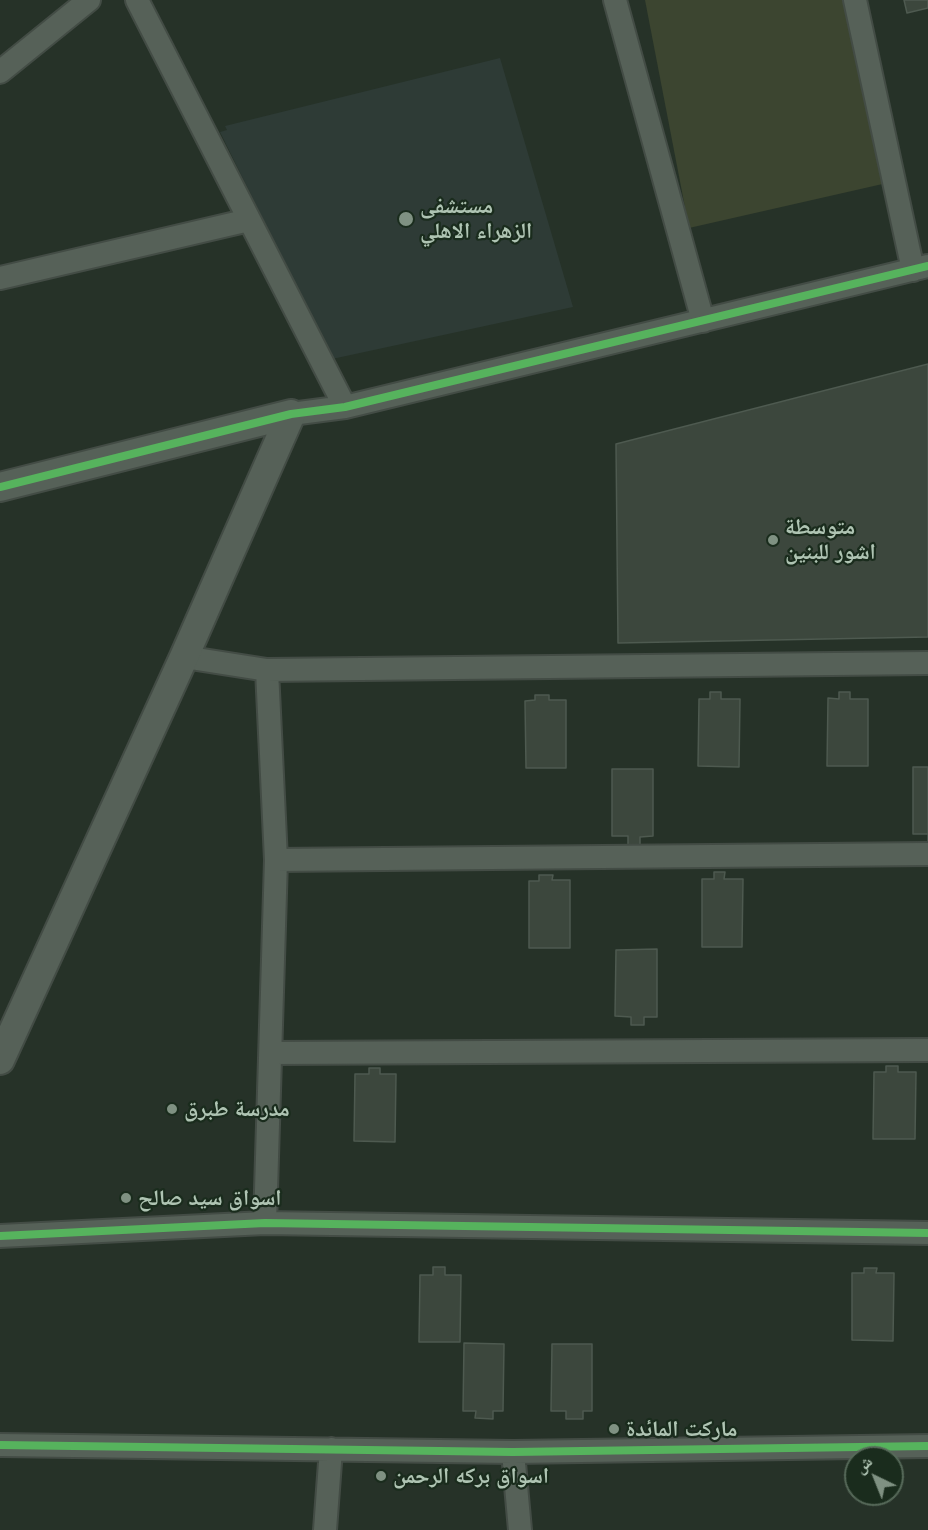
<!DOCTYPE html>
<meta charset="utf-8">
<style>
body{margin:0}
#map{position:relative;width:928px;height:1530px;overflow:hidden;background:#263228;font-family:Mulish,"Noto Naskh Arabic",sans-serif}
canvas{display:block}
.north{position:absolute;left:844px;top:1446px;width:60px;height:60px;box-sizing:border-box;background:#1a2c1d;border:2px solid #566959;border-radius:50%;rotate:317deg;font-size:16px;font-weight:700;line-height:24px;text-align:center;color:#afc4b3}
.north::after{content:'';display:block;margin:auto;width:21px;height:27px;background:#7f9182;clip-path:polygon(50% 0,100% 100%,50% 72%,0 100%)}
</style>
<div id="map">
<canvas width="928" height="1530"></canvas>
<div class="north">ش</div>
</div>
<script>
const ctx = document.querySelector('canvas').getContext('2d');
ctx.lineJoin = 'round';
function fillPath(path, color) { ctx.fillStyle = color; ctx.fill(path, 'evenodd'); }
const poly = rows => new Path2D(rows.map(r => 'M' + r).join(''));
function strokePath(path, color, width, dash) { ctx.strokeStyle = color; ctx.lineWidth = width; ctx.lineCap = dash ? 'butt' : 'round'; ctx.setLineDash(dash || []); ctx.stroke(path); }
function label(font, color, halo, rows, align = 'center') {
  ctx.font = font + ' Mulish,"Noto Naskh Arabic",sans-serif'; ctx.lineWidth = 4.5; ctx.setLineDash([]); ctx.textBaseline = 'middle'; ctx.strokeStyle = halo; ctx.fillStyle = color; for (const [text, x, y, turn = 0] of rows) {
    ctx.save(); ctx.translate(x, y); ctx.rotate((+turn || 0) * Math.PI / 180); ctx.textAlign = isNaN(turn) ? turn : align; if (halo) ctx.strokeText(text, 0, 0); ctx.fillText(text, 0, 0); ctx.restore();
  }
}
fillPath(poly([
 [500,58,573,307,332,359,220,132,227,130,225,126]
]), '#2e3b36');
fillPath(poly([
 [645,0,843,0,887,183,689,228]
]), '#3c4530');
const building = poly([
 [904,0,928,0,928,8,907,13,904,0],
 [928,364,928,637,618,643,616,444,928,364],
 [710,692,721,692,721,699,740,699,739,767,698,766,699,699,710,699,710,692],
 [839,692,850,692,850,699,868,699,868,766,827,766,828,698,839,699,839,692],
 [535,695,549,695,549,700,566,700,566,768,526,768,525,701,535,700,535,695],
 [913,767,928,767,928,843,928,834,913,834,913,767],
 [612,769,653,769,653,836,640,837,640,845,628,845,628,836,612,836,612,769],
 [714,872,725,872,724,879,743,879,742,947,702,947,702,879,714,879,714,872],
 [539,875,553,875,552,880,570,880,570,948,529,948,529,881,539,881,539,875],
 [657,949,657,1017,644,1017,644,1025,631,1025,631,1017,615,1016,616,950,657,949],
 [886,1066,898,1066,898,1072,916,1072,915,1139,873,1139,874,1072,886,1072,886,1066],
 [369,1068,380,1068,380,1074,396,1074,395,1142,354,1141,355,1074,369,1074,369,1068],
 [433,1267,445,1267,445,1275,461,1275,460,1342,419,1342,420,1275,433,1275,433,1267],
 [864,1268,877,1268,876,1273,894,1273,893,1341,852,1340,852,1273,864,1273,864,1268],
 [464,1343,504,1344,503,1411,493,1411,493,1419,475,1418,476,1411,463,1411,464,1343],
 [552,1344,592,1344,592,1411,583,1411,583,1419,566,1419,566,1411,551,1411,552,1344]
]);
fillPath(building, '#3c473d');
strokePath(building, '#4e5a50', 1.5);
const minor = poly([
 [137,0,345,407],
 [615,0,703,321],
 [855,0,913,270],
 [0,72,89,0],
 [0,278,249,220],
 [291,414,345,407,928,266],
 [184,657,267,670,928,663],
 [276,860,928,854],
 [271,1053,928,1050],
 [265,1223,276,860,267,670],
 [0,1236,265,1223,928,1233],
 [0,1445,513,1452,928,1446],
 [513,1452,520,1530],
 [325,1530,331,1449]
]);
const tertiary = poly([
 [0,487,291,414],
 [0,1060,184,657,291,414]
]);
strokePath(minor, '#434c45', 26);
strokePath(tertiary, '#434c45', 32);
strokePath(minor, '#566158', 22);
strokePath(tertiary, '#566158', 28);
strokePath(poly([
 [0,487,291,414,345,407,928,266],
 [0,1236,265,1223,928,1233],
 [0,1445,513,1452,928,1446]
]), '#56b35d', 8);
for (const [x, y, r, color] of [
 [406,219,8,"#7f9182"],
 [773,540,6,"#7f9182"],
 [172,1109,6,"#7f9182"],
 [126,1198,6,"#7f9182"],
 [614,1429,6,"#7f9182"],
 [381,1476,6,"#7f9182"]
]) { const dot = new Path2D(); dot.arc(x, y, r, 0, 2 * Math.PI); ctx.fillStyle = color; ctx.fill(dot); strokePath(dot, '#1a2c1d', 2); }
label('bold 22px', '#afc4b3', '#1a2c1d', [
 ["مستشفى",420,206],
 ["الزهراء الاهلي",420,231],
 ["متوسطة",785,527],
 ["اشور للبنين",785,552],
 ["مدرسة طبرق",184,1109],
 ["اسواق سيد صالح",138,1198],
 ["ماركت المائدة",626,1429],
 ["اسواق بركه الرحمن",393,1476]
], 'left');
</script>
